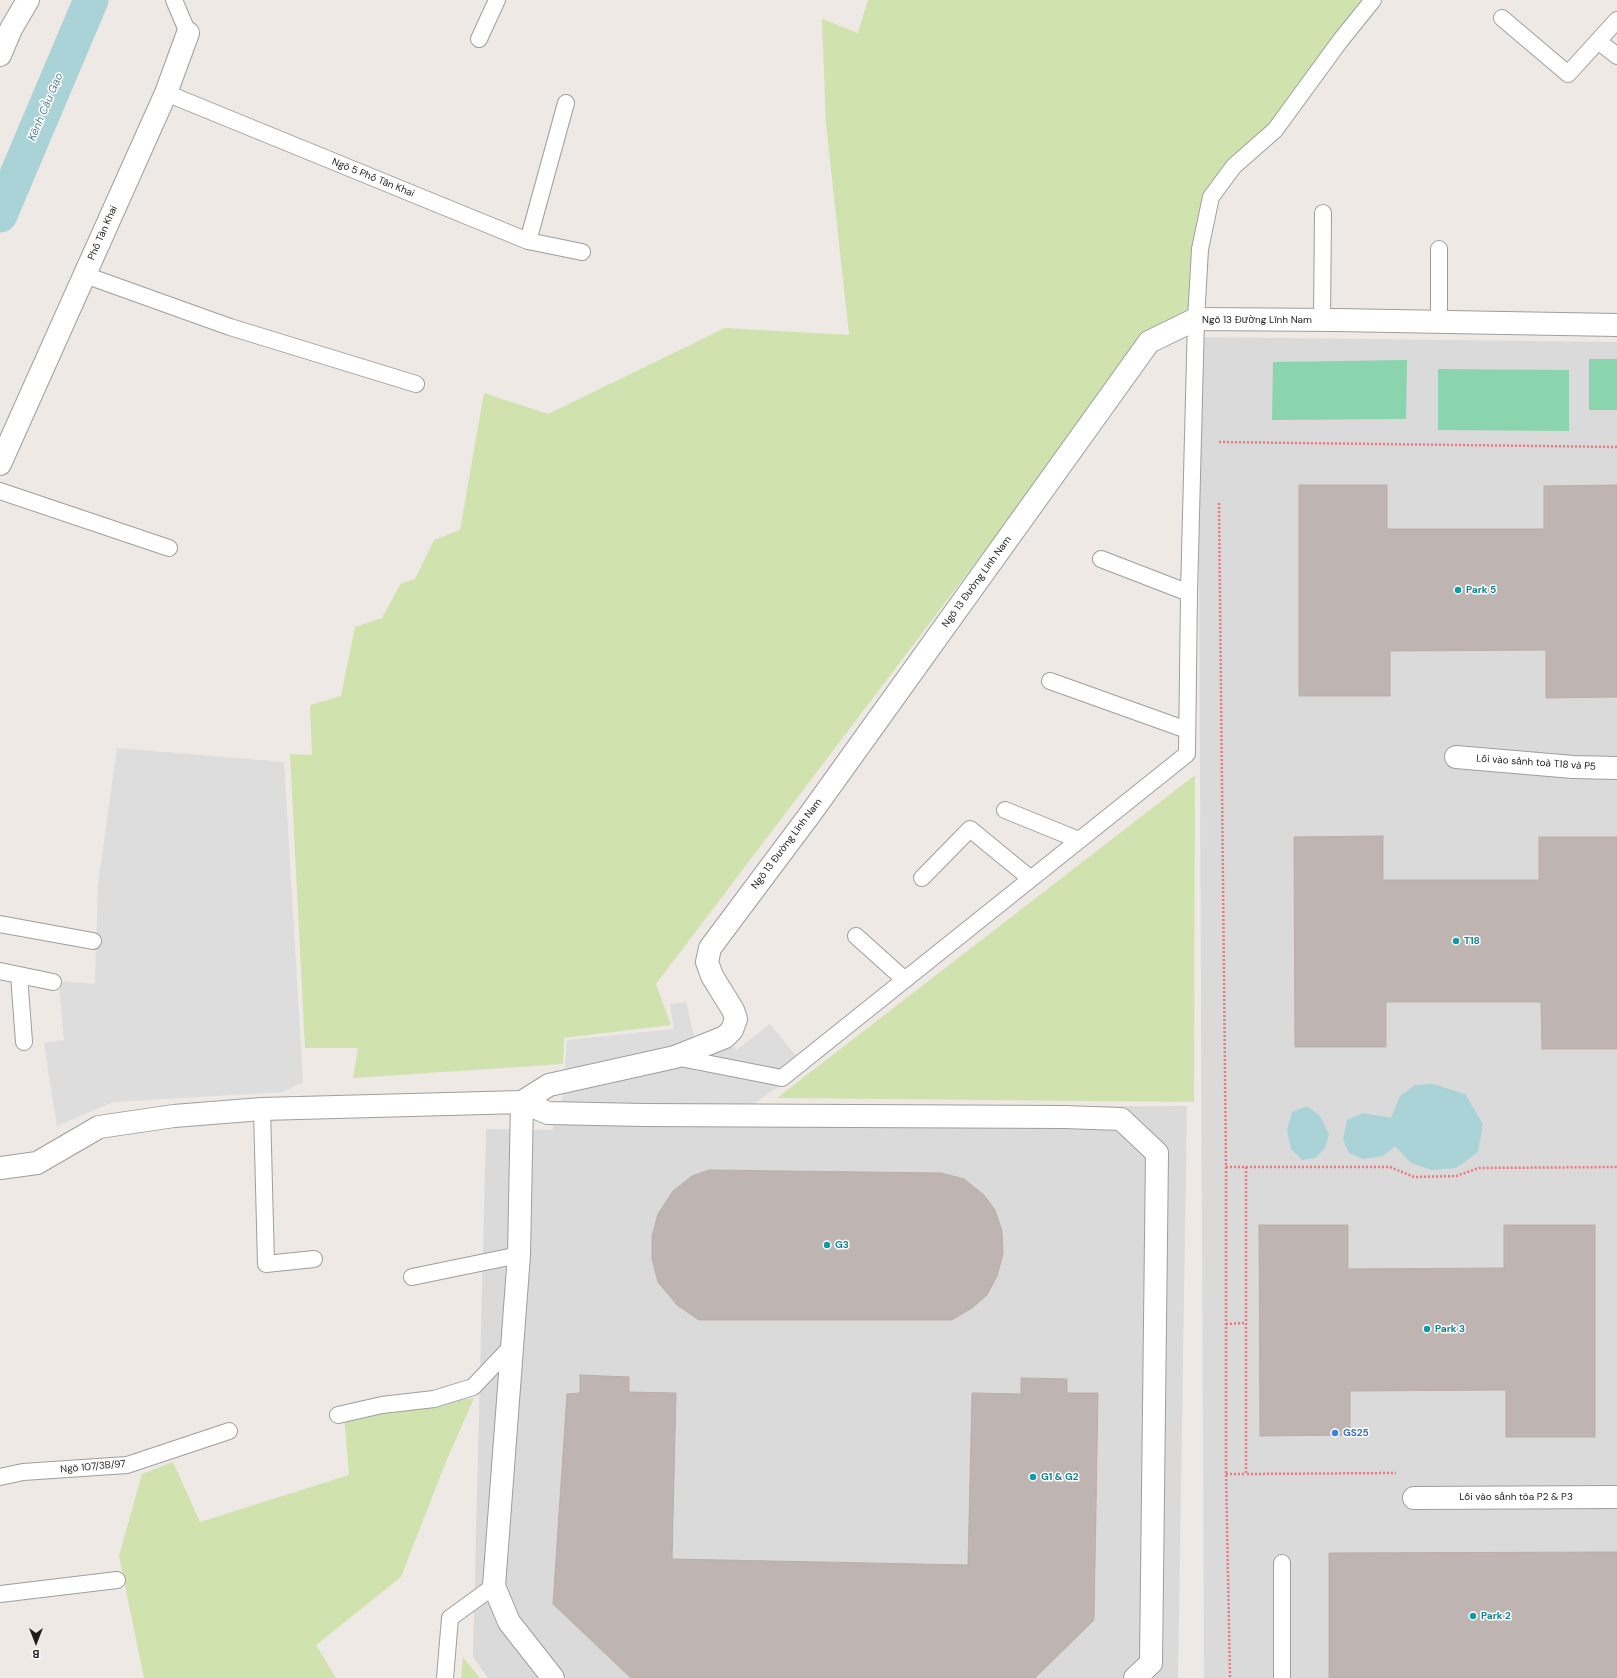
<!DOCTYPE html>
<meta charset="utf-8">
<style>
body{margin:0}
#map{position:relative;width:1617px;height:1678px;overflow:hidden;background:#eee9e4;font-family:"DM Sans",sans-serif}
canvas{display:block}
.north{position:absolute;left:16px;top:1622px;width:40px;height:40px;-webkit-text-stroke:3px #fff;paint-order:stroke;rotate:180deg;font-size:11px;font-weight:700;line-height:16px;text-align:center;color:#1d1d1d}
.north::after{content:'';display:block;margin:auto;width:14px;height:18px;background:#1d1d1d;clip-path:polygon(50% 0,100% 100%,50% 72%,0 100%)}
</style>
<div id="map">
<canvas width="1617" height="1678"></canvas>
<div class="north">B</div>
</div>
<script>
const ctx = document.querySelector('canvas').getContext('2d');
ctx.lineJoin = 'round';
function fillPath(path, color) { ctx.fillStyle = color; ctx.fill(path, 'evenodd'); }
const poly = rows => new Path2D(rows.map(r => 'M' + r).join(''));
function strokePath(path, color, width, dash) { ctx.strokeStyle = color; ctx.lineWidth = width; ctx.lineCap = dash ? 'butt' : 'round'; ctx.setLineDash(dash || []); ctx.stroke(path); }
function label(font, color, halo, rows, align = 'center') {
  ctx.font = font + ' "DM Sans",sans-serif'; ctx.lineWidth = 3; ctx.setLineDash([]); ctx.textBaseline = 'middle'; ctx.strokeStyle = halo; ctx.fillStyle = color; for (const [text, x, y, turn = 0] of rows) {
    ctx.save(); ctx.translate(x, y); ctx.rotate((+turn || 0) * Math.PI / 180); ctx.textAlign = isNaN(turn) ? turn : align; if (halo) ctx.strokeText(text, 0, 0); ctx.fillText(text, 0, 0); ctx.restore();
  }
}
fillPath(poly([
 [1198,337,1617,342,1617,1678,1204,1678],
 [1187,1106,1178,1678,488,1678,473,1657,486,1129,553,1130,555,1109]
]), '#dbdadb');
fillPath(poly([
 [868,0,1371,0,1274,125,1204,197,1189,315,1146,338,656,984,671,1025,564,1038,563,1064,353,1078,358,1048,305,1048,290,754,312,755,310,705,341,696,355,627,382,618,401,583,415,579,434,540,460,530,484,393,548,414,725,328,849,335,826,124,822,19,858,33],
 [1195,775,1194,1102,777,1098],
 [474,1398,445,1464,401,1577,316,1645,336,1678,144,1678,119,1556,142,1474,173,1462,200,1522,349,1475,344,1415],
 [463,1657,480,1678,461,1678]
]), '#d0e3af');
fillPath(poly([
 [1589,359,1617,359,1617,410,1589,410],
 [1407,360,1406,419,1272,420,1273,362],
 [1438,369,1569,370,1569,431,1438,430]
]), '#8ad5ad');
fillPath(poly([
 [117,748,284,762,303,1082,283,1092,113,1102,57,1126,44,1043,64,1040,59,981,95,984,98,885],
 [686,1002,695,1040,717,1032,737,1050,770,1024,806,1068,752,1105,562,1104,567,1040,674,1029,670,1004]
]), '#ddd');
fillPath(poly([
 [1433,1084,1465,1094,1483,1124,1478,1152,1456,1168,1432,1170,1411,1163,1395,1146,1383,1156,1363,1159,1349,1153,1343,1140,1347,1120,1363,1113,1391,1118,1400,1096,1415,1085],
 [1307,1106,1320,1116,1329,1134,1325,1148,1315,1158,1302,1160,1291,1149,1287,1130,1292,1112]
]), '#a9d3d7');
strokePath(poly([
 [0,215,91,0]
]), '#a9d3d7', 35);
const building = poly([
 [1299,485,1387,485,1387,529,1544,529,1544,486,1617,485,1617,697,1546,698,1546,650,1390,651,1390,696,1299,696,1299,485],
 [1383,836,1383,880,1539,880,1539,837,1617,837,1617,1049,1542,1049,1541,1002,1386,1002,1386,1047,1295,1047,1294,837,1383,836],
 [709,1170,941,1173,964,1179,984,1195,995,1210,1002,1231,1003,1254,997,1276,987,1295,972,1308,952,1320,699,1320,677,1305,658,1282,652,1259,652,1236,658,1214,673,1191,692,1176,709,1170],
 [1259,1225,1348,1225,1348,1269,1504,1268,1504,1225,1595,1225,1595,1437,1506,1437,1506,1390,1350,1391,1350,1435,1260,1436,1259,1225],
 [580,1375,629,1377,629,1392,676,1393,672,1559,968,1565,972,1393,1021,1394,1021,1378,1067,1379,1067,1393,1098,1393,1094,1620,1035,1678,631,1678,553,1604,567,1394,580,1393,580,1375],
 [1617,1552,1617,1678,1329,1678,1329,1553,1617,1552]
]);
fillPath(building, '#beb4b1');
strokePath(building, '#beaea8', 1);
const service = poly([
 [174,0,188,33],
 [1502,18,1568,74,1617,20],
 [479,39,497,0],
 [1598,41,1617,56],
 [166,93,528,241,582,252],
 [528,241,566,103],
 [85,275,230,327,416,384],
 [1322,320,1323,213],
 [1439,322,1439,249],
 [0,491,169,548],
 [1101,559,1189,593],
 [1050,681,1187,730],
 [1005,810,1079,840],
 [922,878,970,829,1031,879],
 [0,924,93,941],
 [856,936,905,980],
 [0,971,53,982],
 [19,975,24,1042],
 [675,1057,782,1078,1187,754,1189,593,1196,319,1200,249,1211,197,1234,166,1275,130,1340,41,1373,0],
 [262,1109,266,1264,314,1259],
 [412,1277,519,1255],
 [338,1415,382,1405,434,1399,473,1387,512,1346],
 [0,1477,23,1472,127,1465,229,1431],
 [1282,1563,1282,1678],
 [0,1594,117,1580],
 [445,1678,450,1618,494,1586]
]);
const minor = poly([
 [0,464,166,93,188,33],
 [1456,757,1573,767,1617,768],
 [522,1102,549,1085,675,1057,725,1037,732,1030,736,1019,733,1010,712,976,707,962,710,948,811,813,1149,342,1196,319,1336,320,1617,325],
 [522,1102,519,1255,494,1586,509,1622,553,1678],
 [0,1168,37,1163,99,1127,174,1116,262,1109,522,1102,548,1113,644,1115,1064,1117,1121,1119,1157,1153,1151,1663,1135,1678],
 [1414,1498,1617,1497]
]);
const tertiary = poly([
 [0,55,11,29,28,0]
]);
strokePath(service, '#9e9e9e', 18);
strokePath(minor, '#9e9e9e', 24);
strokePath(tertiary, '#9e9e9e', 24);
strokePath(poly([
 [1219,442,1617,447],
 [1219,503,1226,1167,1226,1474,1230,1678],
 [1226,1167,1390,1167,1414,1177,1456,1176,1479,1168,1617,1167],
 [1246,1167,1246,1474,1396,1473],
 [1226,1324,1245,1323],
 [1226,1474,1246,1474]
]), '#ec777d', 2.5, [2, 2]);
strokePath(service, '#fff', 16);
strokePath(minor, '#fff', 22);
strokePath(tertiary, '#fff', 22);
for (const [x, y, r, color] of [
 [1458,590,4,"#0f9aa8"],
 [1456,941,4,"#0f9aa8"],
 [827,1245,4,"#0f9aa8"],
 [1427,1329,4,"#0f9aa8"],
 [1335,1433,4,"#3f7fe0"],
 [1033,1477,4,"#0f9aa8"],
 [1473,1616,4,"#0f9aa8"]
]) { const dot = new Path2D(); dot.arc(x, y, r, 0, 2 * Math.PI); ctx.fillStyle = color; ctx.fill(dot); strokePath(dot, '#fff', 1.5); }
label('10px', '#1d1d1d', '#fff', [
 ["Ngõ 5 Phố Tân Khai",373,178,22],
 ["Phố Tân Khai",103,233,-66],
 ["Ngõ 13 Đường Lĩnh Nam",1257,320],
 ["Ngõ 13 Đường Lĩnh Nam",977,582,-54],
 ["Lối vào sảnh toà T18 và P5",1536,763,4],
 ["Ngõ 13 Đường Lĩnh Nam",787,844,-53],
 ["Ngõ 107/3B/97",93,1467,-5],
 ["Lối vào sảnh tòa P2 & P3",1516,1497]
]);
label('bold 10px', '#0d838f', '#fff', [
 ["Park 5",1466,590],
 ["T18",1464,941],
 ["G3",835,1245],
 ["Park 3",1435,1329],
 ["G1 & G2",1041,1477],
 ["Park 2",1481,1616]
], 'left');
label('bold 10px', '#366cbe', '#fff', [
 ["GS25",1343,1433]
], 'left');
label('italic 11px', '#4d7c94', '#fff', [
 ["Kênh Cầu Gạo",46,107,-67]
]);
</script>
